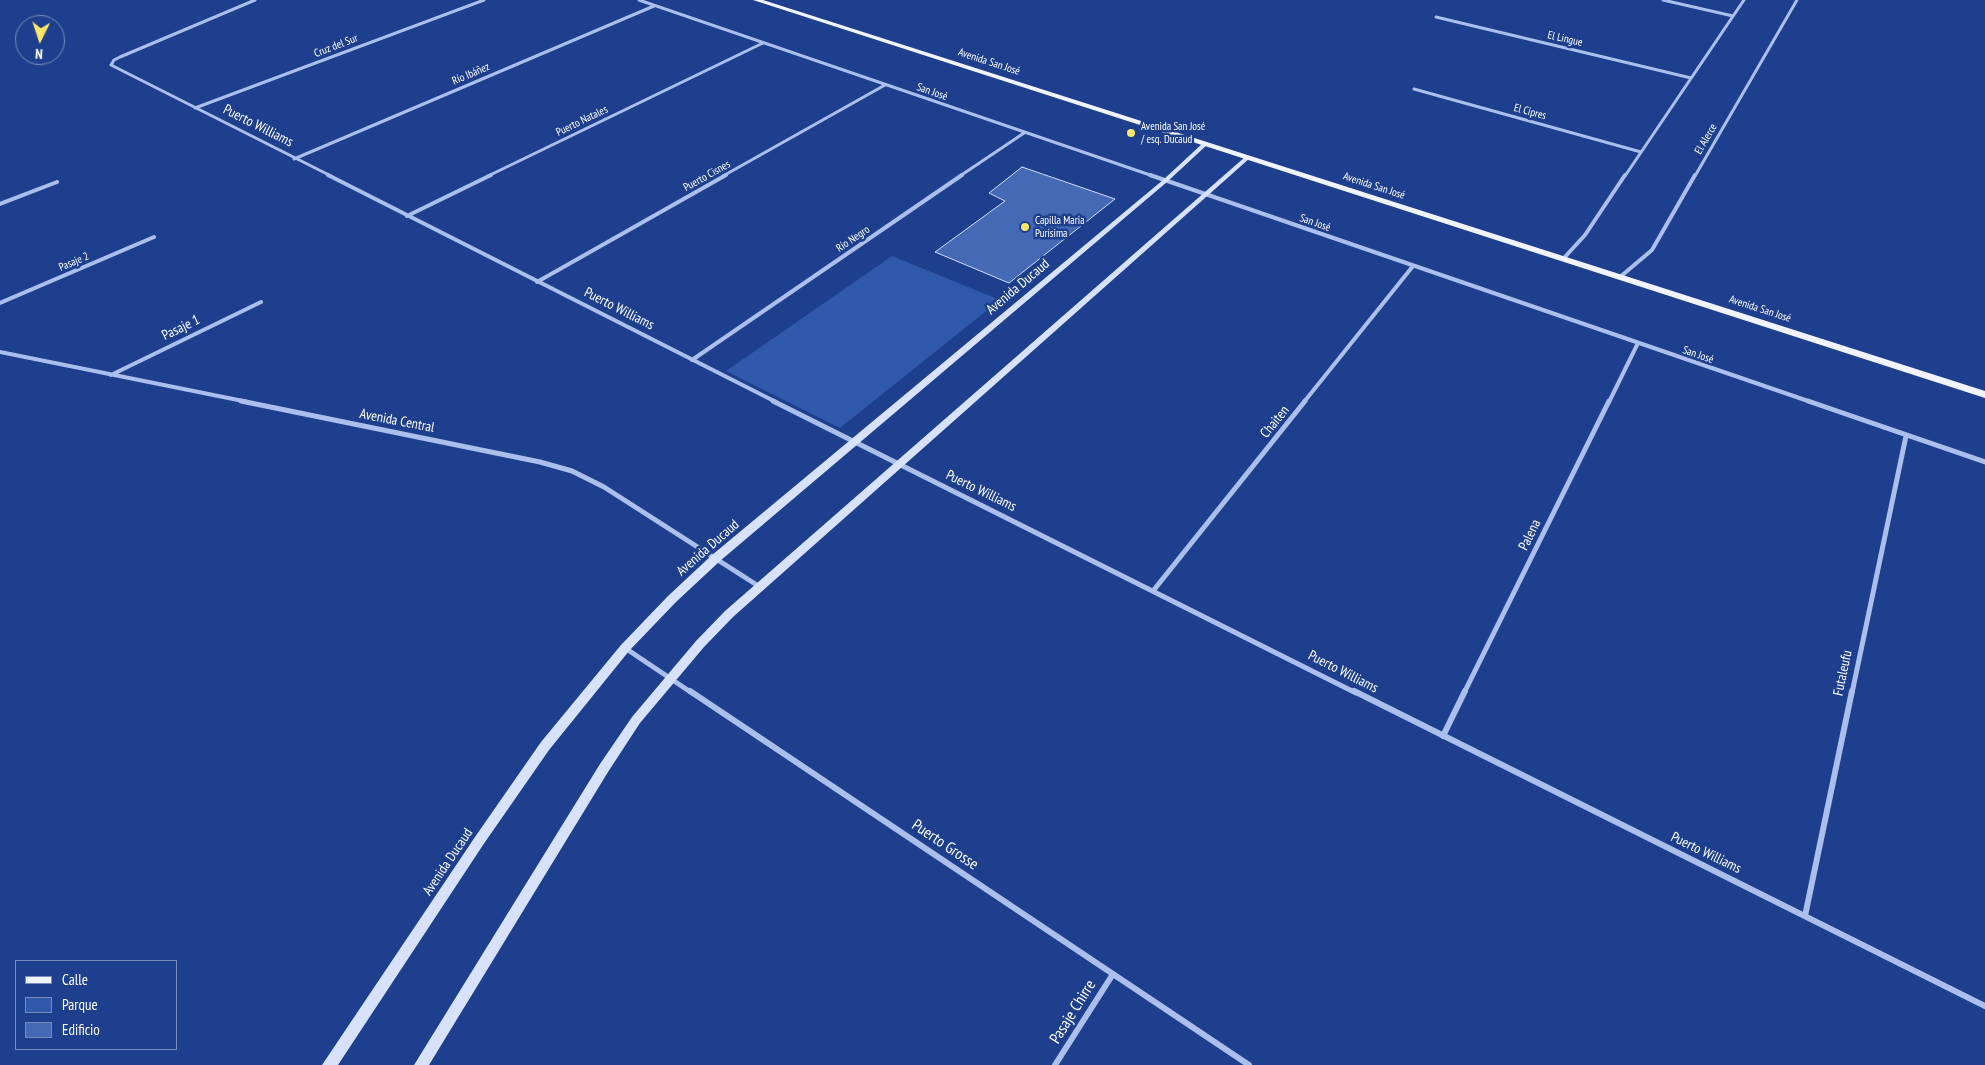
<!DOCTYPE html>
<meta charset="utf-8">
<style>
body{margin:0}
#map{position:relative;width:1985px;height:1065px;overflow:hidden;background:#1d3f8d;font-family:"PT Sans Narrow",sans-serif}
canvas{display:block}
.legend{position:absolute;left:15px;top:960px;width:162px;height:90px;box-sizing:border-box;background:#1d3f8d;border:1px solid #778cbb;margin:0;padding:6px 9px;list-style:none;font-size:15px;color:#fff}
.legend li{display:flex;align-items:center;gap:10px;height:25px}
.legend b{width:25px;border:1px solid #778cbb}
.north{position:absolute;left:15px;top:15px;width:50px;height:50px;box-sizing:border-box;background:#1d3f8d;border:1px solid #778cbb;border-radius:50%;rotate:184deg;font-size:14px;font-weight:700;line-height:20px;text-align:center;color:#fff}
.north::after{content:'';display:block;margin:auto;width:18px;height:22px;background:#fce669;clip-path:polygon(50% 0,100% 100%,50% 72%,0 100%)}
</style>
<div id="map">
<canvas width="1985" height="1065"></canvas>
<ul class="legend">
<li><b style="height:6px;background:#f1f4ff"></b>Calle</li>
<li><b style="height:14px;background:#3058ab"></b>Parque</li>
<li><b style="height:14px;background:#4569b5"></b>Edificio</li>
</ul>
<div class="north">N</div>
</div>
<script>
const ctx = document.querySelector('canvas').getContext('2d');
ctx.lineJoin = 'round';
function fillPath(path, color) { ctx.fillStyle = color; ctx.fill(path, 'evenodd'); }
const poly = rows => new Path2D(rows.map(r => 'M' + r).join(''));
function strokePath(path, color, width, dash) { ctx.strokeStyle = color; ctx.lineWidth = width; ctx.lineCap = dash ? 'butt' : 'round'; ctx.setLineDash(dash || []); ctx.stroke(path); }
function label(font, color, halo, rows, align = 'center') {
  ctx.font = font + ' "PT Sans Narrow",sans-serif'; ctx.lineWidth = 5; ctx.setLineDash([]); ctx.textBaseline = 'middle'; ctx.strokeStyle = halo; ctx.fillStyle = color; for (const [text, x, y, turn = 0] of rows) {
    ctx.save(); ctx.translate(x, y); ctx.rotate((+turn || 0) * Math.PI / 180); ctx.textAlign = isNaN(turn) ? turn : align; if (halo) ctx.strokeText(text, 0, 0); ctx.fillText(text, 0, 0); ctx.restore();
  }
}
fillPath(poly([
 [892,256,1000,300,840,428,726,371]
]), '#3058ab');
const building = poly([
 [1022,167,1115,199,1009,283,935,252,1005,201,989,193,1022,167]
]);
fillPath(building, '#4569b5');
strokePath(building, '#d0ddf9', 1);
strokePath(poly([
 [255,0,120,57,114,60,111,65,331,176],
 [639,0,1153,176],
 [1663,0,1733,16],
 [1436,17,1691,78],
 [1414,89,1641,152],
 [195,108,484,0],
 [294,159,654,6],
 [488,176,763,43],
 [723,176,885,85],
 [960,176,1024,133],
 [1625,176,1744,0],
 [1695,176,1797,0]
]), '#abbfed', 3);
strokePath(poly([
 [328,175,776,402],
 [1150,175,1811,402],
 [0,204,57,182],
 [407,216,491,175],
 [1563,259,1585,235,1625,175],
 [1620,277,1652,250,1695,175],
 [537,282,726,175],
 [0,303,154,237],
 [0,352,248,402],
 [692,360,962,175],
 [111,375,261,302],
 [1304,402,1413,266],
 [1609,402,1638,343]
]), '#abbfed', 4);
strokePath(poly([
 [241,401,540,462,572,471,604,487,760,587],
 [773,401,1356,693],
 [1808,401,1985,462],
 [1153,591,1305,401],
 [625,648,692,693],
 [1464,693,1609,401],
 [1852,693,1906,436]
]), '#abbfed', 5);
strokePath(poly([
 [690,691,1249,1065],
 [1354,691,1985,1006],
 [1443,736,1465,691],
 [1805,916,1852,691],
 [1055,1065,1113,974]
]), '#abbfed', 6);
fillPath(poly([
 [1203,143,1208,144,1167,182,720,561,676,602,629,651,549,750,483,845,338,1065,322,1065,475,837,541,742,621,645,668,596,712,555,1163,180,1203,143],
 [1245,157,1250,158,733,617,704,647,640,723,608,772,429,1065,414,1065,600,764,632,717,696,641,725,611,1245,157]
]), '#d7e1f9');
fillPath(poly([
 [753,0,763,0,1985,391,1985,398,753,0]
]), '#f1f4ff');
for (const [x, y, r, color] of [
 [1131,133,5,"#fce669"],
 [1025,227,5,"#fce669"]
]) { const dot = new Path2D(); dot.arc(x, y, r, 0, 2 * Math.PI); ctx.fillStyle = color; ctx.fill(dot); strokePath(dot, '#1d3f8d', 2); }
label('11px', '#fff', '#1d3f8d', [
 ["El Lingue",1565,39,13],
 ["Cruz del Sur",336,46,-21],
 ["Avenida San José",989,62,18],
 ["Río Ibáñez",471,74,-23],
 ["San José",932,92,19],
 ["El Cipres",1530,112,15],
 ["Puerto Natales",582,121,-26],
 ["El Alerce",1706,139,-60],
 ["Puerto Cisnes",707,176,-29],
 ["Avenida San José",1374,186,18],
 ["San José",1315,223,19],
 ["Río Negro",853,239,-34],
 ["Pasaje 2",74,262,-23],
 ["Avenida San José",1760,309,18],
 ["San José",1698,355,19]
]);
label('11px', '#fff', '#1d3f8d', [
 ["Avenida San José",1141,127],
 ["/ esq. Ducaud",1141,140],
 ["Capilla Maria",1035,221],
 ["Purisima",1035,234]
], 'left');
label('14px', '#fff', '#1d3f8d', [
 ["Puerto Williams",258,126,27],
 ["Avenida Ducaud",1018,287,-40],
 ["Puerto Williams",619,309,27],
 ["Pasaje 1",181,328,-26],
 ["Avenida Central",397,421,11],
 ["Chaiten",1275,422,-51],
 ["Puerto Williams",981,491,26],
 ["Palena",1530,535,-64],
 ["Avenida Ducaud",708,548,-41],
 ["Puerto Williams",1343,672,27],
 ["Futaleufu",1843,673,-78],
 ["Puerto Williams",1706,853,26],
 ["Avenida Ducaud",448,862,-56]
]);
label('16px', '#fff', '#1d3f8d', [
 ["Puerto Grosse",945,845,34],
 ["Pasaje Chirre",1073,1012,-58]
]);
</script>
